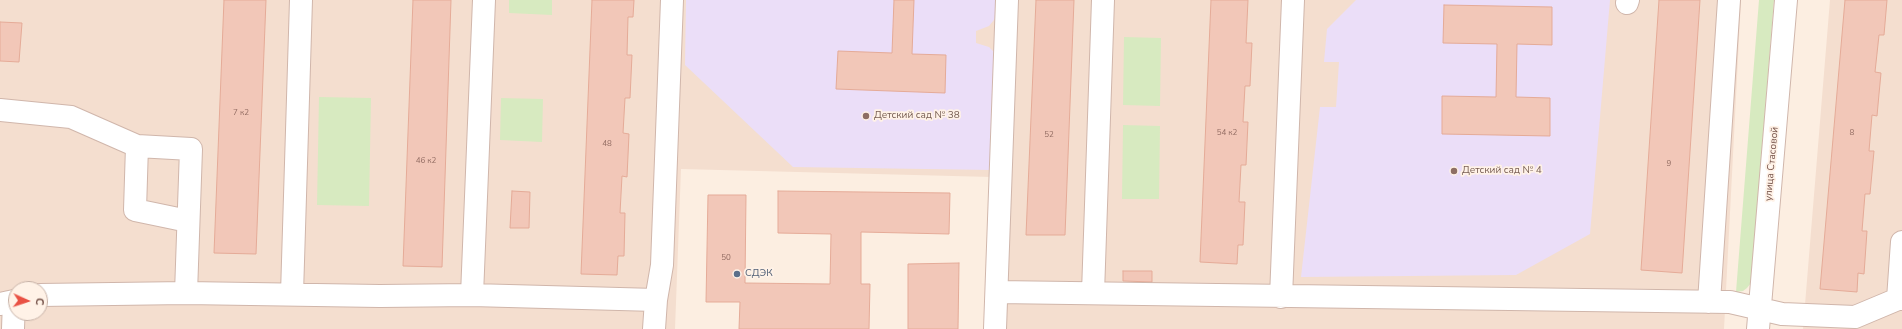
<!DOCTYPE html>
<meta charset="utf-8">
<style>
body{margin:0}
#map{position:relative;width:1902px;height:329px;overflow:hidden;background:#fceee1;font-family:"Nunito Sans",sans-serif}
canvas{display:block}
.north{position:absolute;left:8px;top:281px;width:40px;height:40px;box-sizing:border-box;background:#fff2e7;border:1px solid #c7b2a7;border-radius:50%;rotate:93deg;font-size:11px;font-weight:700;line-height:16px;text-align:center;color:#745148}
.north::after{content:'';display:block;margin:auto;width:14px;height:18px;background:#e95144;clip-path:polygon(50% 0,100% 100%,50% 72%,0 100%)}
</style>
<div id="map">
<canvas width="1902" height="329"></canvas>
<div class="north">С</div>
</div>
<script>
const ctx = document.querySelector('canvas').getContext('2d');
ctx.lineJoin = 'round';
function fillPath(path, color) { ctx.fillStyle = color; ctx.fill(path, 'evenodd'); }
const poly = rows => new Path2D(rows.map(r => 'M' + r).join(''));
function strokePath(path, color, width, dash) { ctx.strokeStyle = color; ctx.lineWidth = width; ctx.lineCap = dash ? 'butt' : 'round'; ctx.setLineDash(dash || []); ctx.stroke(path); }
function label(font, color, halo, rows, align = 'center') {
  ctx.font = font + ' "Nunito Sans",sans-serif'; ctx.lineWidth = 3.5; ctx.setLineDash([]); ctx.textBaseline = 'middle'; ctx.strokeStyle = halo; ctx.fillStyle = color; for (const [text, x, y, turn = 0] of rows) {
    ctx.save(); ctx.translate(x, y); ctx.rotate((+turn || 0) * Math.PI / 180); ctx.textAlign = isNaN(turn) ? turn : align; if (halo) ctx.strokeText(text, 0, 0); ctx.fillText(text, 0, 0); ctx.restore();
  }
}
fillPath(poly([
 [0,0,1741,0,1724,329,985,329,992,177,681,169,675,329,0,329],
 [16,289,40,289,40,313,16,313],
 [1830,0,1902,0,1902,329,1803,329]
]), '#f4decf');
fillPath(poly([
 [686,0,998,0,998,15,989,26,976,31,976,43,989,47,996,54,992,170,793,167,685,65],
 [1356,0,1610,0,1590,234,1516,275,1301,277,1320,107,1336,107,1339,62,1324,62,1327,29]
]), '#ebdef8');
fillPath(poly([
 [509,0,552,0,552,15,509,13],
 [1759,0,1774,0,1751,283,1747,288,1743,291,1736,292],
 [1124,37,1161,38,1160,106,1123,105],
 [319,97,371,98,369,206,317,205],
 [501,98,543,99,542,142,500,140],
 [1123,125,1160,126,1159,199,1122,199]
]), '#d7eac0');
const building = poly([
 [224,0,266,0,256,254,214,253,224,0],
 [413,0,451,0,442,267,403,266,413,0],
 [592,0,634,0,633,17,628,17,627,55,632,55,630,98,625,98,623,133,629,134,627,177,622,176,620,213,625,213,624,256,618,256,617,275,581,274,592,0],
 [894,0,914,0,912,54,946,55,945,93,836,89,838,51,892,53,894,0],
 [1036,0,1074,0,1065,235,1026,235,1036,0],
 [1211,0,1248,0,1246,43,1252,43,1250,86,1245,86,1243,122,1248,122,1246,165,1241,165,1239,202,1245,202,1243,245,1238,245,1237,264,1200,262,1211,0],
 [1659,0,1700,0,1682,273,1641,270,1659,0],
 [1845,0,1887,0,1884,35,1879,35,1875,72,1881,73,1879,94,1877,116,1872,115,1869,151,1874,151,1870,194,1865,194,1862,231,1867,231,1864,274,1858,273,1857,292,1820,289,1845,0],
 [1444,5,1552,7,1552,45,1517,44,1516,97,1550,98,1550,136,1442,134,1442,96,1496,97,1497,44,1443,43,1444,5],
 [0,22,22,23,19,62,0,61,0,22],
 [512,191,530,192,529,228,510,228,512,191],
 [778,191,950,193,949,234,861,232,861,284,870,284,869,329,739,329,740,302,706,302,708,195,746,195,745,283,830,284,831,234,778,233,778,191],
 [959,263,958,329,908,329,908,264,959,263],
 [1123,271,1152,271,1152,282,1123,281,1123,271]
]);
fillPath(building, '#f2c7b8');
strokePath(building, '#e5ab98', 1);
const minor = poly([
 [1627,3,1628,0],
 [0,110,71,117,137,146,191,149,186,293],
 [137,146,135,210,188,221],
 [997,292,1730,302,1782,314,1855,317,1898,299,1902,299],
 [1093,293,1103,0],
 [292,294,301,0],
 [40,295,186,293,380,296,472,295,656,300],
 [472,295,484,0],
 [1281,297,1293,0],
 [1898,299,1902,242],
 [1709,302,1729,0],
 [0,304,14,301,13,329],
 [654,329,656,300,662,265,672,0],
 [995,329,1007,0],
 [1758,329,1786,0]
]);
strokePath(minor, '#d0b6ab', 24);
strokePath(minor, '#fff', 22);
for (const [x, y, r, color] of [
 [866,116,4,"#8d6e63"],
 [1454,171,4,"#8d6e63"],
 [737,274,4,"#5c6f8a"]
]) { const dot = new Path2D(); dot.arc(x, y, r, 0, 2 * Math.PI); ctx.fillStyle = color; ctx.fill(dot); strokePath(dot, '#fff2e7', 1.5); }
label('8px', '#946e64', null, [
 ["7 к2",241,113],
 ["54 к2",1227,133],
 ["8",1852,133],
 ["52",1049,135],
 ["48",607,144],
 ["46 к2",426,161],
 ["9",1669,164],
 ["50",726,258]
]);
label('10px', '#785e54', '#fff2e7', [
 ["Детский сад № 38",874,116],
 ["Детский сад № 4",1462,171]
], 'left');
label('10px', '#745148', '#fff2e7', [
 ["улица Стасовой",1772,164,-85]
]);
label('10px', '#4e5e75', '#fff2e7', [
 ["СДЭК",745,274]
], 'left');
</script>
